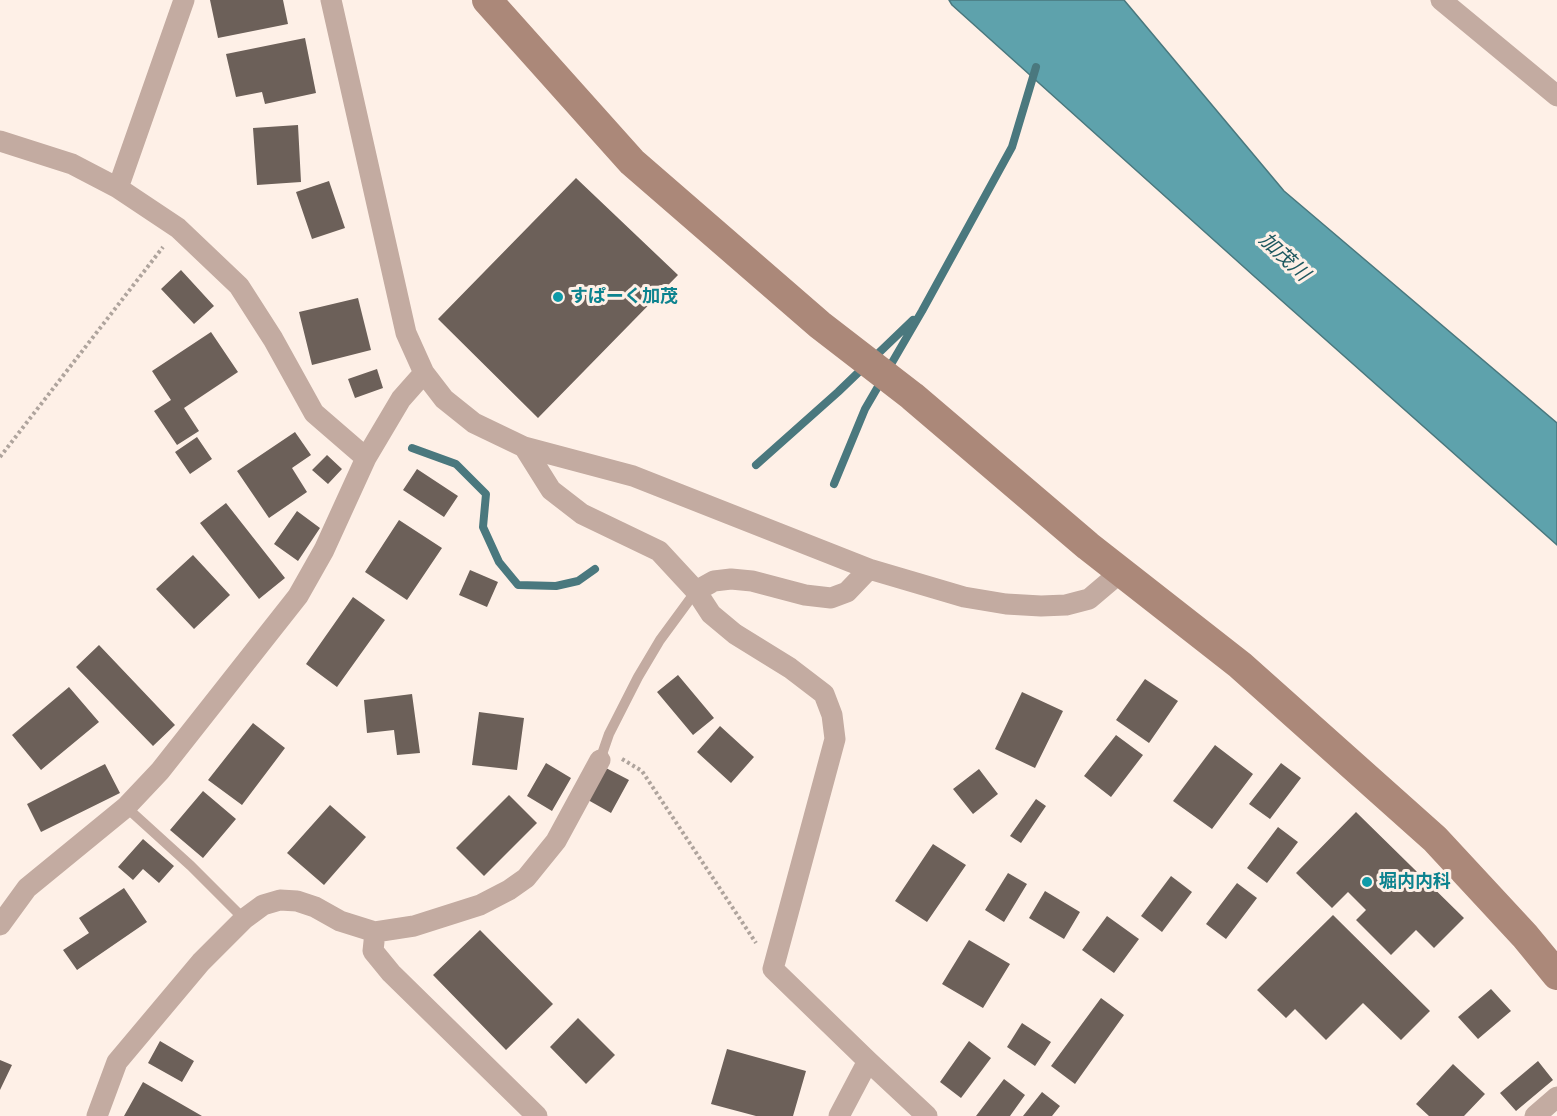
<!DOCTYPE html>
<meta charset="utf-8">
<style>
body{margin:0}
canvas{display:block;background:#fef0e7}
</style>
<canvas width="1557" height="1116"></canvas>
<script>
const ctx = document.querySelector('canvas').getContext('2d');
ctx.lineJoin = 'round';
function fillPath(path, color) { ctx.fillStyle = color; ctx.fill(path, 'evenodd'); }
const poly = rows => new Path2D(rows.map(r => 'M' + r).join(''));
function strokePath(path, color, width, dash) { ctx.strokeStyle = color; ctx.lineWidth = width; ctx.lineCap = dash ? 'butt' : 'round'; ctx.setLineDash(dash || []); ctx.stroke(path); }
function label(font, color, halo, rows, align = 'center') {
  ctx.font = font + ' Quicksand,"Noto Sans JP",sans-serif'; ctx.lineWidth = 6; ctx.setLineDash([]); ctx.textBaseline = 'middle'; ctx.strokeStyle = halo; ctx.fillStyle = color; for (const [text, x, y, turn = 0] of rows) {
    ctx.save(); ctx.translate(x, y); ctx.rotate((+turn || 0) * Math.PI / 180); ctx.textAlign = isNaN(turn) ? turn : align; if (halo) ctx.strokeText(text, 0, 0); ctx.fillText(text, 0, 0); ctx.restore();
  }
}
const water = poly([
 [949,0,1124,0,1284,191,1557,423,1557,545,1255,277,952,5,949,0]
]);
fillPath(water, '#5ea2ac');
strokePath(water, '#4a787e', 1.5);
strokePath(poly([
 [412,448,456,464,486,494,483,527,499,562,518,585,556,586,578,581,595,569],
 [756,465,838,392,913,320],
 [834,484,865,409,922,311,1012,147,1036,67]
]), '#4a787e', 8);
fillPath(poly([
 [210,0,283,0,288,24,218,38],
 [305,38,316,93,265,104,262,92,236,97,226,54],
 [298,125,301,182,257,185,253,128],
 [576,178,678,275,538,418,438,319],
 [329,181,345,228,312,239,296,192],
 [181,270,214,306,194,324,161,289],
 [358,298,371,350,312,365,299,312],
 [211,332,238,372,184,408,199,431,177,445,154,411,171,400,152,371],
 [377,369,383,388,355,398,348,379],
 [295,432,311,455,292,468,307,492,269,518,237,471],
 [197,437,212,459,190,474,175,452],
 [327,455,342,469,328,484,312,470],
 [417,469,458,496,444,517,403,490],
 [226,503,285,578,259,599,200,523],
 [297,511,320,528,298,561,274,544],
 [399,520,442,548,407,600,365,572],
 [193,555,230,595,194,629,156,589],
 [470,570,498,582,487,607,459,595],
 [353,597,385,620,337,687,306,664],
 [99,645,175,725,153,746,76,667],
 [678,675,714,718,693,735,657,692],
 [1145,679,1178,701,1149,743,1116,720],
 [69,687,99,722,41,770,12,735],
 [1022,692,1063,711,1035,768,995,749],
 [412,694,420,753,397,755,394,730,367,733,364,700],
 [479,712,524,718,517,770,472,765],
 [253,723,285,748,242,805,208,780],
 [720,726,754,757,731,783,697,752],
 [1116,735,1143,755,1111,797,1084,776],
 [1215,745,1253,774,1212,829,1173,801],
 [546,763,571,778,552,811,527,796],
 [1281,763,1301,778,1270,819,1249,804],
 [105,764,120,793,41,832,27,804],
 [606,768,629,780,611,813,588,800],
 [979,769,998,794,973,814,953,789],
 [203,791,236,819,203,858,170,830],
 [509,795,537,823,484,876,456,848],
 [1036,799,1046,806,1021,843,1010,836],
 [330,805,366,837,324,885,287,853],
 [1356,812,1464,918,1434,948,1416,930,1391,955,1356,920,1366,910,1348,892,1332,908,1296,873],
 [1278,827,1298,842,1267,883,1247,868],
 [143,839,174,866,159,883,143,869,133,880,118,867],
 [933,844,966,865,927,922,895,901],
 [1008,873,1027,884,1004,922,985,910],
 [1171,876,1192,892,1162,932,1141,916],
 [1237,883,1257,898,1226,939,1206,924],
 [124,888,147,922,77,970,63,950,89,933,79,918],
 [1045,891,1080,912,1064,939,1029,918],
 [1333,915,1430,1011,1401,1040,1363,1003,1326,1040,1295,1009,1286,1018,1257,990],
 [1107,916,1139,939,1114,973,1082,950],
 [480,930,553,1004,506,1050,433,975],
 [969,940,1010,964,983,1008,942,984],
 [1491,989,1511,1011,1478,1039,1458,1017],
 [1101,998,1124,1015,1075,1084,1051,1066],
 [578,1018,615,1055,586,1084,550,1047],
 [1022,1023,1051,1042,1035,1066,1007,1047],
 [160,1041,194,1061,182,1082,148,1063],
 [969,1041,991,1058,961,1098,940,1082],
 [727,1049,806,1071,793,1116,756,1116,711,1104],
 [0,1060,12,1065,0,1090],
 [1538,1061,1553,1080,1516,1111,1500,1093],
 [1453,1064,1485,1094,1464,1116,1429,1116,1416,1104],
 [1004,1079,1025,1095,1010,1116,976,1116],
 [143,1082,202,1116,124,1116],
 [1042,1092,1060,1106,1052,1116,1023,1116]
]), '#6c6059');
strokePath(poly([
 [0,457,163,247],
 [622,759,642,771,756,943]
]), '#afa49d', 4, [3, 3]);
strokePath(poly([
 [600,760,609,734,638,677,660,640,696,591],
 [126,807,191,866,244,919]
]), '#c3aba1', 10);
strokePath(poly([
 [331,0,406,333,424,373,444,399,474,423,524,447,633,476,869,569,964,597,1006,604,1041,606,1066,605,1089,599,1122,571],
 [1441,0,1557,96],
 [0,141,72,164,118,188,178,228,239,286,273,339,314,413,366,458],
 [118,188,184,0],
 [524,447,551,490,582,514,659,551,696,591,711,614,735,634,790,668,824,694,832,715,835,739,773,969,868,1061,927,1116],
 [696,591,714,581,731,579,752,581,805,595,831,598,847,592,869,569],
 [0,925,27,888,126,807,160,771,298,596,324,550,366,458,401,399,424,373],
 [375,932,373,951,391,973,537,1116],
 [97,1116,117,1062,201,962,244,919,263,905,280,900,297,901,315,907,340,921,375,932,414,926,480,905,509,890,526,878,556,841,600,760],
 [839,1116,868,1061],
 [1535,1116,1557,1097]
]), '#c3aba1', 21);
strokePath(poly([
 [487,0,632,162,820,325,912,396,1088,546,1240,665,1435,839,1525,936,1557,975]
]), '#ab8879', 30);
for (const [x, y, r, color] of [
 [558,297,6,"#0f9aa8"],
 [1367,882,6,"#0f9aa8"]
]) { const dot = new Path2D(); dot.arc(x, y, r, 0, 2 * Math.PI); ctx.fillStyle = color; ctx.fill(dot); strokePath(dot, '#fef0e7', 2); }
label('bold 18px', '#0d838f', '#fef0e7', [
 ["すぱーく加茂",570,297],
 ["堀内内科",1379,882]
], 'left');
label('italic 20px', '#1e585f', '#fef0e7', [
 ["加茂川",1284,257,43]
]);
</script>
